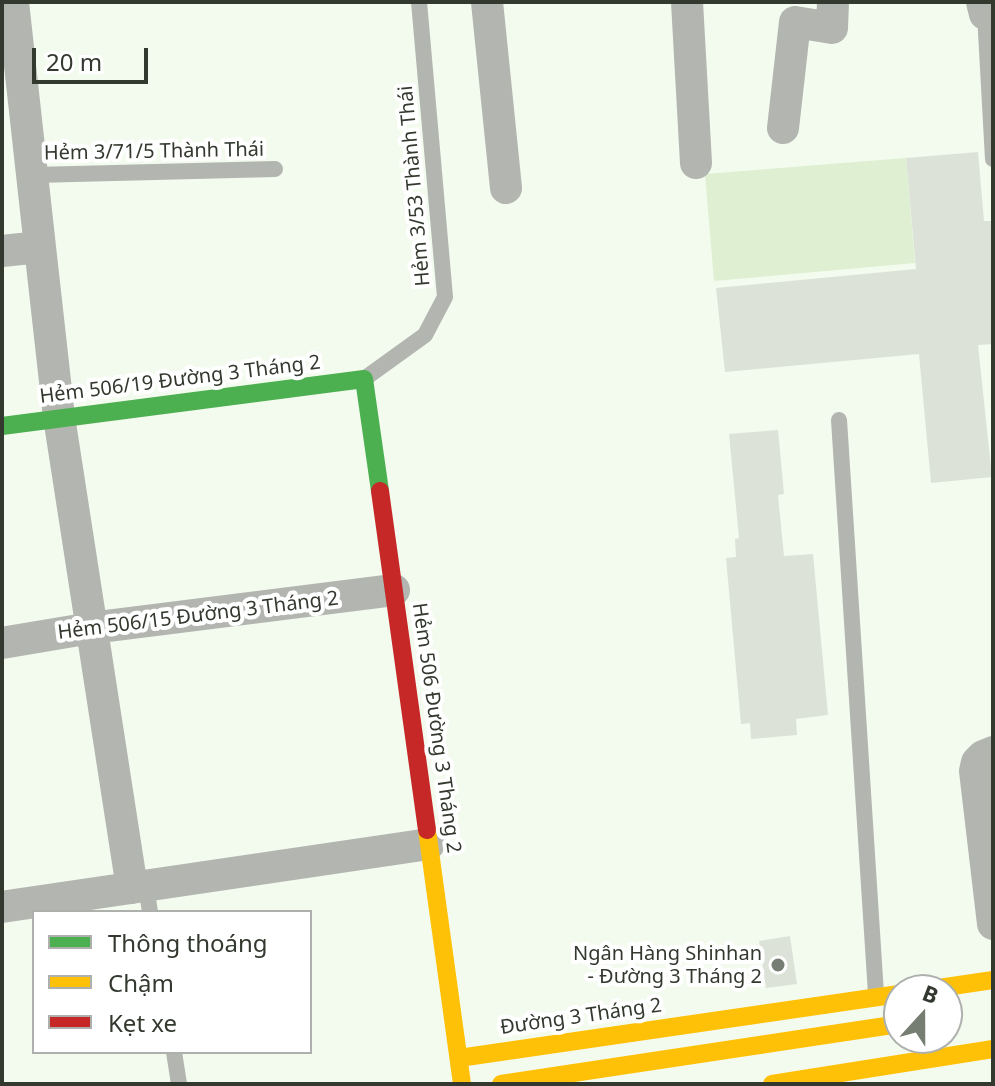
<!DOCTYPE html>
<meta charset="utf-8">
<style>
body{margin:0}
#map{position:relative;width:995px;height:1086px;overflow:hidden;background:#f3faee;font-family:"Noto Sans",sans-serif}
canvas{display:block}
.frame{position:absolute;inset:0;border:4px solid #33392f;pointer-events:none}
.legend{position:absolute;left:32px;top:910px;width:280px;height:144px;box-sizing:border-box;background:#fff;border:2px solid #adb0ac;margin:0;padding:10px 14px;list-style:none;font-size:24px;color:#33392f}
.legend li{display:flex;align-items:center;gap:16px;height:40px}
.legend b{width:40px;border:2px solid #adb0ac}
.north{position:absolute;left:883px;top:974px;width:80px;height:80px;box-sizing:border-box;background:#fff;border:2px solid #adb0ac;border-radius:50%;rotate:21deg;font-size:22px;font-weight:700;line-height:32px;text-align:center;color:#33392f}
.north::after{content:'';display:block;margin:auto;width:28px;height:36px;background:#767d72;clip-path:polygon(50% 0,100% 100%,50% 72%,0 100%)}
.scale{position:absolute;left:32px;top:48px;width:116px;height:36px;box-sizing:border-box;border:4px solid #33392f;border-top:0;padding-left:10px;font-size:24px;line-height:28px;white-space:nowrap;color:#33392f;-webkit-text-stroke:6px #fff;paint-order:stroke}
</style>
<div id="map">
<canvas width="995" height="1086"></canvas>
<div class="frame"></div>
<ul class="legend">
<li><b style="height:10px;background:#4caf50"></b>Thông thoáng</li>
<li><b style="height:10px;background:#ffc107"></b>Chậm</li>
<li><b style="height:10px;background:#c62828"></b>Kẹt xe</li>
</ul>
<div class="north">B</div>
<div class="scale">20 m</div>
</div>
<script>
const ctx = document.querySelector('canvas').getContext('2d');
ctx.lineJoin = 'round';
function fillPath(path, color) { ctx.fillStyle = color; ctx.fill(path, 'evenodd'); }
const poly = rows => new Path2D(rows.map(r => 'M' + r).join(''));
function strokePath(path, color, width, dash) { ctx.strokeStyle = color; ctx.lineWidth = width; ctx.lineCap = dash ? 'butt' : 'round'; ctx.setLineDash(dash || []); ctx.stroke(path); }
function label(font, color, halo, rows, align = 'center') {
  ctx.font = font + ' "Noto Sans",sans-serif'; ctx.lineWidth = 8; ctx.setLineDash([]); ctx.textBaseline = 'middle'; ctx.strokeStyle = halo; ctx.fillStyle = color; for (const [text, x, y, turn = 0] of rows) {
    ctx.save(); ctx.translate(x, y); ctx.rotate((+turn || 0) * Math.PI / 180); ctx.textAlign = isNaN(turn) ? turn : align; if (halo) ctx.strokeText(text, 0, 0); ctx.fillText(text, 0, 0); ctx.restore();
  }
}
fillPath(poly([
 [906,158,915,263,714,281,705,174]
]), '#def0d1');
fillPath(poly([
 [978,152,984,221,993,221,993,344,978,345,992,477,931,483,919,354,725,372,716,288,916,269,906,158],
 [778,430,784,494,778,495,784,556,813,554,828,715,796,719,797,735,751,739,750,723,741,724,726,558,736,557,735,539,739,538,729,434],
 [790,936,797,984,766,988,759,941]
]), '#dce2d8');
strokePath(poly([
 [985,14,993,159],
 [34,175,275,169],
 [364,379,425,335,445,297,419,2],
 [839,420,876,994],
 [146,886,150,912],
 [174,1052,179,1084]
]), '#b2b5b0', 16);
strokePath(poly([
 [487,2,506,188],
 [687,2,696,163],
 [982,2,985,14,993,13],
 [783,128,795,22,832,28,833,2],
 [40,247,59,417,132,888],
 [2,251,40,247,13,2],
 [2,643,91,628,394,590],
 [993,752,983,756,977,762,975,771,993,924],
 [2,907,429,844]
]), '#b2b5b0', 32);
strokePath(poly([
 [2,426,364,379,380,491]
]), '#4caf50', 18);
strokePath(poly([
 [427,830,462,1084],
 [925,990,993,980],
 [459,1058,899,994],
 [501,1084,899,1024],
 [772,1084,993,1049]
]), '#ffc107', 18);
strokePath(poly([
 [380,491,427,830]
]), '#c62828', 18);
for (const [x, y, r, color] of [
 [778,965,8,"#767d72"]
]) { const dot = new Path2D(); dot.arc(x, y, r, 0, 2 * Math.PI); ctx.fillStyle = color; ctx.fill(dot); strokePath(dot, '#fff', 3); }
label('20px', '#33392f', '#fff', [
 ["Hẻm 3/71/5 Thành Thái",154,152,-1],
 ["Hẻm 3/53 Thành Thái",415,186,-95],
 ["Hẻm 506/19 Đường 3 Tháng 2",180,380,-7],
 ["Hẻm 506/15 Đường 3 Tháng 2",198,616,-7],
 ["Hẻm 506 Đường 3 Tháng 2",436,728,82],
 ["Đường 3 Tháng 2",581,1017,-8]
]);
label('20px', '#33392f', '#fff', [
 ["Ngân Hàng Shinhan",762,954],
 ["- Đường 3 Tháng 2",762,977]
], 'right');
</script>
